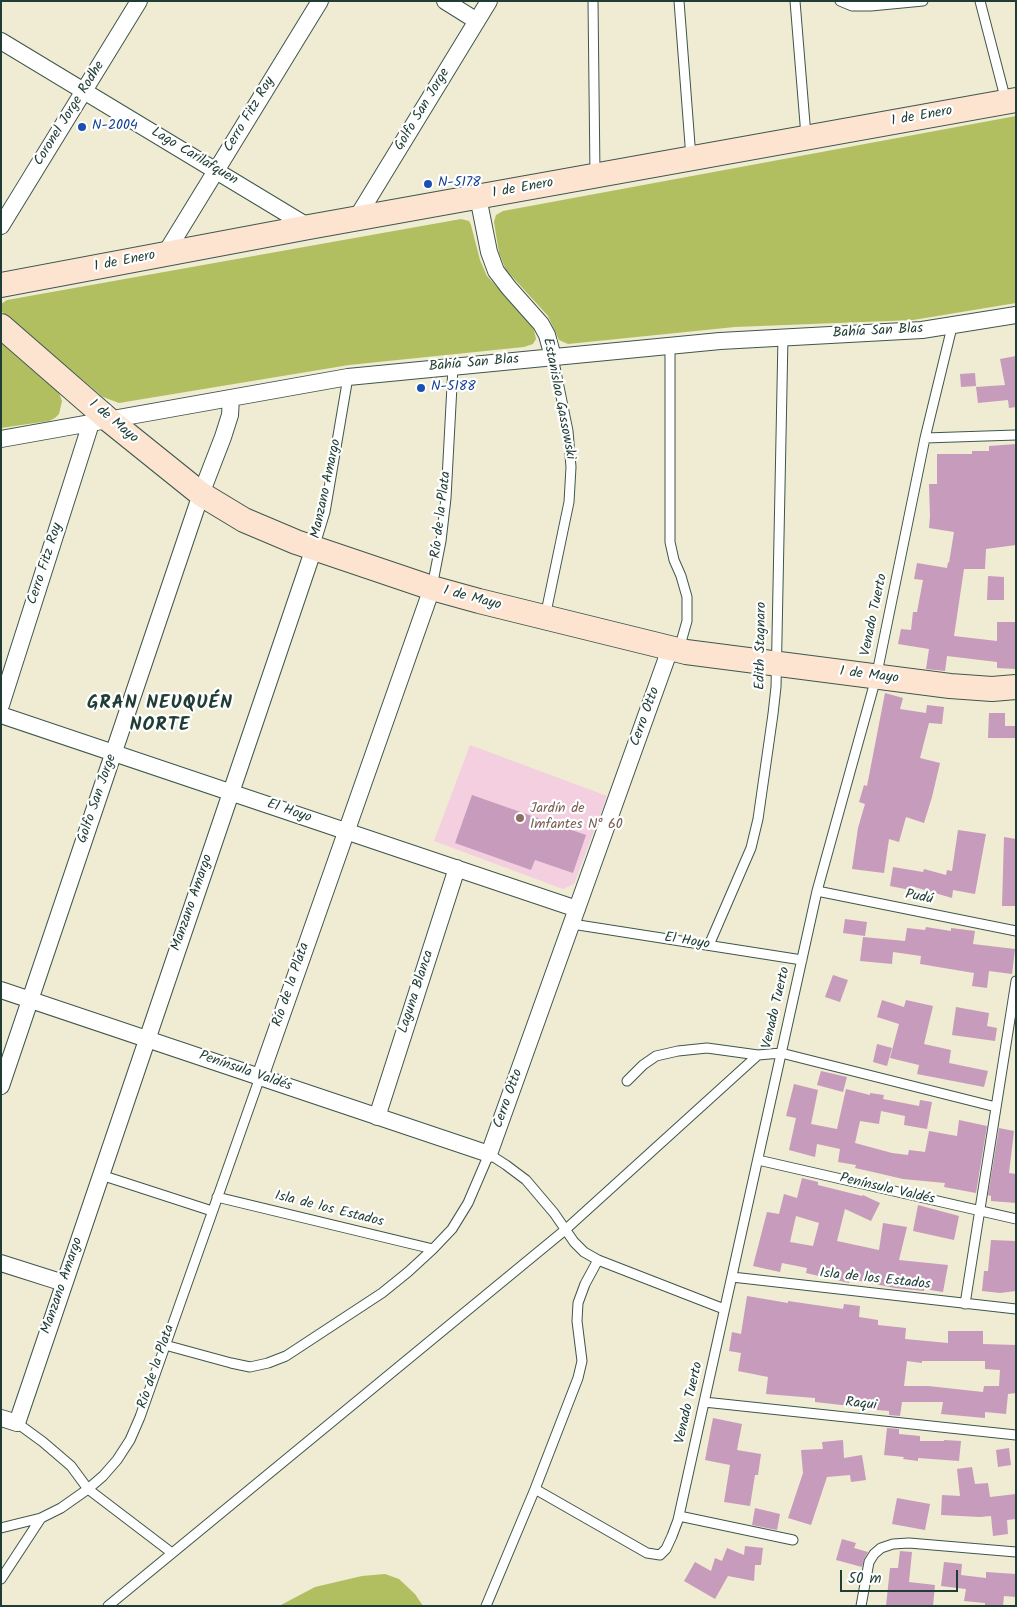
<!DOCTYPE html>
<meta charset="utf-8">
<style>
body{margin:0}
#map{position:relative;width:1017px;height:1607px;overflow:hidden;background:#f0ebd3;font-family:Kalam,sans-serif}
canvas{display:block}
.frame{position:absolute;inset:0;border:2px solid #1f3d34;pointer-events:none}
.scale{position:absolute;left:840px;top:1570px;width:118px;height:22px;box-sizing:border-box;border:2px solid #1f3d34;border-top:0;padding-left:6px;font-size:15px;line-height:18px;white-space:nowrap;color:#1f3d34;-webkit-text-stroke:4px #fff;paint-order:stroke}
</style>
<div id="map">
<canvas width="1017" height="1607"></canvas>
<div class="frame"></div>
<div class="scale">50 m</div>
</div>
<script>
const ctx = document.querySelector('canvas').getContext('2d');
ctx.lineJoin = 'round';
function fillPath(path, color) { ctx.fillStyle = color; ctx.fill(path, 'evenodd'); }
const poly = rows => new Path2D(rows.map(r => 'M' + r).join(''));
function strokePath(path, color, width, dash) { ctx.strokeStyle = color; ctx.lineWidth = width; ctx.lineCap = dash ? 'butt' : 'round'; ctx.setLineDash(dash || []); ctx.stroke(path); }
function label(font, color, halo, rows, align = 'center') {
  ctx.font = font + ' Kalam,sans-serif'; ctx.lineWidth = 4.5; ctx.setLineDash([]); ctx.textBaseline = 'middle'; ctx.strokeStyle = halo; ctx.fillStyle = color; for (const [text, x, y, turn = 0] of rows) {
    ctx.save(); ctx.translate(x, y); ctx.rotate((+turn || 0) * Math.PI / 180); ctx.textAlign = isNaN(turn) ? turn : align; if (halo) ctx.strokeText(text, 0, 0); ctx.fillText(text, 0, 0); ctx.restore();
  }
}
fillPath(poly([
 [470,745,607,796,574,884,563,889,434,841]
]), '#f3cfdf');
fillPath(poly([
 [1016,116,1016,303,913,320,735,327,568,344,559,340,548,316,506,270,499,253,494,222,496,215,503,211],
 [461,219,469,221,471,225,480,260,487,276,527,320,534,330,536,339,533,344,524,347,349,365,119,403,103,397,1,311,1,304,7,300],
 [1,339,57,387,62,401,59,414,55,418,49,421,1,428],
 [385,1574,399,1579,415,1594,423,1606,279,1606,315,1587,362,1576]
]), '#b1bf61');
fillPath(poly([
 [1016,356,1016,407,1009,408,1008,400,978,403,976,387,1005,385,1000,359],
 [975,373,976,386,961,387,960,374],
 [1016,444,1016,545,986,549,985,569,964,569,954,636,997,641,997,622,1016,622,1016,669,997,668,997,662,947,656,945,671,926,669,929,649,898,644,901,629,911,630,913,612,917,612,923,580,914,579,917,563,947,568,948,562,949,563,954,532,929,528,930,516,929,484,937,484,937,454,972,454,972,451,989,451,989,446],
 [988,576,1004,577,1004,600,987,600],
 [885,693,903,698,900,709,926,713,927,705,944,707,942,724,929,723,920,758,940,763,932,797,924,823,906,817,899,842,889,839,884,873,852,869,858,828,865,804,859,802,864,785,867,786],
 [989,713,1005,713,1005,726,1016,726,1016,738,988,738],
 [472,795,586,835,573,873,535,860,531,870,455,843],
 [958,830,986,834,975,894,953,890,952,898,911,886,910,890,890,886,893,867,923,872,924,869,946,875,947,870,952,871],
 [1004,837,1016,839,1016,906,1002,906],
 [845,919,867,922,865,936,843,933],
 [926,927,951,931,951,928,975,931,973,944,1015,949,1012,974,989,971,987,988,972,986,974,973,920,964,921,956,893,952,892,964,860,961,863,937,905,941,907,928,925,930],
 [833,975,848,980,840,1002,825,997],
 [882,1000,904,1007,906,1000,933,1006,924,1044,951,1050,949,1063,988,1071,984,1087,917,1074,919,1065,890,1058,899,1024,877,1017],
 [956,1007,989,1013,987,1026,997,1028,995,1041,952,1035],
 [877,1044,892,1048,887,1066,873,1062],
 [821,1071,847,1077,843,1092,817,1085],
 [794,1084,818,1090,811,1124,837,1129,846,1089,870,1095,870,1093,884,1095,883,1099,919,1106,920,1100,932,1102,927,1129,904,1125,905,1116,881,1111,879,1124,860,1121,855,1143,892,1153,908,1155,909,1150,925,1152,929,1131,957,1136,959,1120,987,1126,976,1193,944,1187,945,1183,903,1179,873,1172,855,1168,856,1165,838,1162,840,1149,817,1144,815,1157,789,1150,796,1118,786,1116],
 [999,1128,1014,1131,1009,1173,1016,1174,1016,1203,991,1201,991,1196,988,1195],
 [802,1178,818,1182,818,1185,862,1196,863,1195,880,1203,871,1221,845,1209,837,1241,879,1250,883,1223,907,1227,899,1260,948,1265,943,1292,924,1289,924,1291,895,1288,850,1279,849,1283,806,1273,807,1268,782,1263,780,1272,753,1266,767,1212,779,1214,784,1194,797,1198],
 [796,1216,819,1223,813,1246,790,1242],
 [918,1205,959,1216,954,1240,913,1231],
 [991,1240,1016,1241,1016,1291,1000,1293,982,1291,984,1271,988,1271],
 [747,1296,788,1303,788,1301,843,1309,844,1304,860,1306,859,1317,878,1320,878,1325,906,1328,905,1339,948,1343,948,1331,983,1331,983,1344,1016,1345,1016,1393,1008,1394,1006,1414,985,1412,985,1418,941,1414,943,1402,902,1402,900,1416,889,1415,889,1411,877,1410,877,1409,815,1402,815,1398,766,1394,768,1377,738,1371,741,1353,729,1351,732,1332,741,1334],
 [907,1361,922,1363,922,1361,985,1361,985,1369,1000,1370,999,1386,984,1386,983,1392,928,1386,904,1386],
 [713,1418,742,1424,737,1450,761,1454,758,1475,755,1475,750,1506,724,1502,730,1465,705,1460],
 [887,1428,899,1429,899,1434,920,1436,920,1441,944,1441,944,1440,961,1441,959,1461,918,1458,918,1461,903,1459,904,1457,884,1455],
 [843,1440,844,1458,862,1455,866,1480,851,1482,850,1475,827,1477,811,1525,788,1518,803,1473,801,1450,823,1449,822,1442],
 [1009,1448,1011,1465,998,1467,996,1450],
 [972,1467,975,1484,988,1483,990,1497,1016,1494,1016,1519,1007,1520,1008,1534,993,1536,991,1516,980,1517,941,1515,942,1495,960,1496,957,1469],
 [897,1498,930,1504,925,1530,892,1524],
 [755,1508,780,1514,777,1530,752,1525],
 [842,1539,856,1543,854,1548,868,1552,864,1559,862,1567,836,1560],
 [745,1546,763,1548,761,1565,755,1565,754,1581,728,1576,715,1599,684,1581,695,1562,711,1571,715,1558,722,1561,727,1548,744,1555],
 [900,1551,912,1552,909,1582,935,1585,933,1606,886,1606,890,1568,898,1568],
 [944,1562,962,1564,961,1575,986,1578,986,1572,1016,1574,1016,1597,1004,1596,1003,1606,985,1606,985,1603,964,1601,966,1589,941,1586]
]), '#c69bbb');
const lane = poly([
 [593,1,595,175],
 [679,1,691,158],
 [795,1,806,136],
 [840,1,852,6,871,6,923,1],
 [980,1,1006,101],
 [670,346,670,542,674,560,681,576,687,597,687,621,679,649],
 [925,438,1016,435],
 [314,548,325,512,348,377],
 [432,587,441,541,446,498,453,367],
 [545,617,569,502,571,467,568,431,553,357],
 [817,891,1016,931],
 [572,924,802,960],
 [709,945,751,848,758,819,773,714,776,687,783,337],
 [627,1081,643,1065,656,1056,678,1051,707,1048,758,1055],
 [758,1160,1016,1219],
 [101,1175,212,1211],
 [217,1197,433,1249],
 [732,1277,1016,1309],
 [965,1304,1016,981],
 [165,1345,231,1363,250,1367,268,1363,286,1356,382,1293,408,1272,433,1249,452,1229,468,1203,489,1154,506,1165,526,1180,554,1213,574,1242,584,1252,598,1260,724,1309],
 [704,1402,1016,1435],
 [17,1423,43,1442,71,1466,88,1489,172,1553],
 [535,1489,647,1553,660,1555,666,1549,672,1536,678,1520,817,891,876,678,925,438,952,327],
 [679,1516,793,1540],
 [1,1528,41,1518,61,1508,88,1489,103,1476,117,1460,130,1440,140,1417,260,1077],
 [1,1579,41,1518],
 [108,1606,565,1230,758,1055,781,1053,996,1107],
 [486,1606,535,1489,578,1378,582,1361,577,1321,578,1303,585,1284,598,1260],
 [861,1606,869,1562,874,1554,881,1548,893,1544,909,1543,1016,1552]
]);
const street = poly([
 [445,1,477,21],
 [1,41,309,227],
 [478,197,489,252,496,271,509,288,541,324,547,335,553,357],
 [356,219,489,1],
 [1,226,139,1],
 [165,254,320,1],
 [1,439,348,377,720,341,922,330,1016,315],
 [1,705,91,423],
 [1,715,577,909],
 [1,990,489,1154,670,649],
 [260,1077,432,588],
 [1,1086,201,494,223,437,230,415,231,398],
 [377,1117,457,868],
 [1,1263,64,1283],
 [1,1418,17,1423,314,548]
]);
const secondary = poly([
 [1,285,309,227,1016,100],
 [1,326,109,420,201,494,244,520,296,542,432,588,479,601,686,652,950,686,992,689,1016,687]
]);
strokePath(lane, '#3e574c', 11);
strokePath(street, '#3e574c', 18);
strokePath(secondary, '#3e574c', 26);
strokePath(lane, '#fff', 9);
strokePath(street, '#fff', 16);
strokePath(secondary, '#fde4d1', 24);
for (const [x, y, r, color] of [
 [82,127,5,"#1a4fb4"],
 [428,184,5,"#1a4fb4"],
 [421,388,5,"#1a4fb4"],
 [520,818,5,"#8d6e63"]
]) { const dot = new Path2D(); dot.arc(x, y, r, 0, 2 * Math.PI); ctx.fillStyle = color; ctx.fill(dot); strokePath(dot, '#fff', 2); }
label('14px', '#1f3d34', '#fff', [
 ["Golfo San Jorge",423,110,-59],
 ["Coronel Jorge Rodhe",70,114,-58],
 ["Cerro Fitz Roy",250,115,-59],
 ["1 de Enero",922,117,-10],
 ["Lago Carilafquen",194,157,31],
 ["1 de Enero",523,189,-10],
 ["1 de Enero",125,262,-11],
 ["Bahía San Blas",878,332,-3],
 ["Bahía San Blas",474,364,-5],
 ["Estanislao Gassowski",558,399,79],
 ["1 de Mayo",113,422,40],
 ["Manzano Amargo",327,489,-78],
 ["Río de la Plata",442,515,-83],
 ["Cerro Fitz Roy",46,564,-72],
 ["1 de Mayo",472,599,15],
 ["Venado Tuerto",875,615,-78],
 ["Edith Stagnaro",762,646,-89],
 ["1 de Mayo",869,676,7],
 ["Cerro Otto",646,717,-70],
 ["Golfo San Jorge",98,799,-71],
 ["El Hoyo",289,812,19],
 ["Pudú",919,898,11],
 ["Manzano Amargo",193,903,-71],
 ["El Hoyo",687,942,9],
 ["Río de la Plata",292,985,-71],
 ["Laguna Blanca",417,992,-72],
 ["Venado Tuerto",777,1008,-77],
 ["Península Valdés",245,1072,19],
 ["Cerro Otto",509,1099,-70],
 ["Península Valdés",887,1190,13],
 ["Isla de los Estados",329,1210,14],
 ["Isla de los Estados",875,1280,6],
 ["Manzano Amargo",63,1286,-71],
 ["Río de la Plata",157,1367,-71],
 ["Venado Tuerto",690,1403,-77],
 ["Raqui",861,1405,6]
]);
label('14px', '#164399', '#fff', [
 ["N-2004",92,127],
 ["N-5178",438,184],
 ["N-5188",431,388]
], 'left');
label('14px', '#785e54', '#fff', [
 ["Jardín de",530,810],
 ["Imfantes N° 60",530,826]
], 'left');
ctx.letterSpacing = '1px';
label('bold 19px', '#1f3d34', '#fff', [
 ["GRAN NEUQUÉN",160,705],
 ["NORTE",160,727]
]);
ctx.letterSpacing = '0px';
</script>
